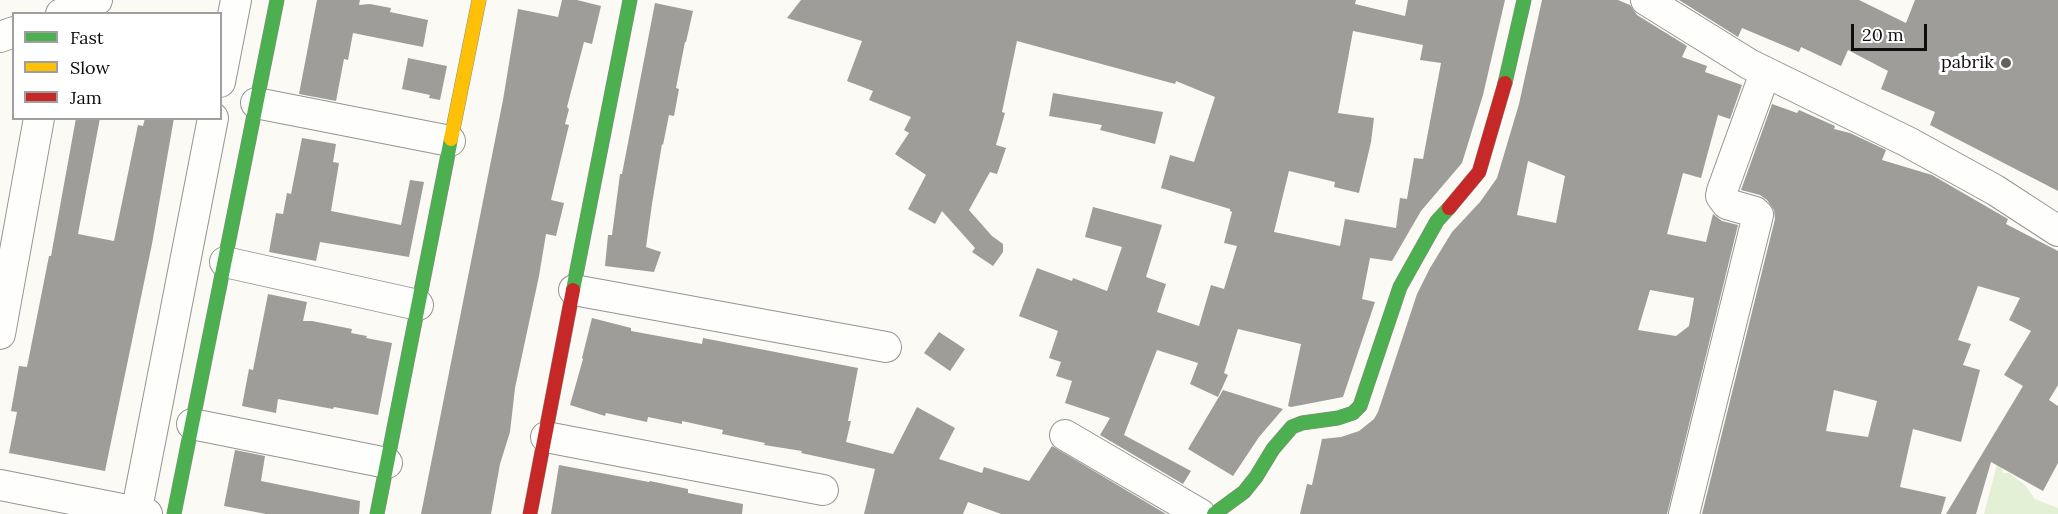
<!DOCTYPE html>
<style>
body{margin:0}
#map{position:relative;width:2058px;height:514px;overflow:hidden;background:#fbfaf4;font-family:Lora,serif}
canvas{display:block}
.legend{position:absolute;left:12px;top:12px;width:210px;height:108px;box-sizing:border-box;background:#fff;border:2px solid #9f9f9f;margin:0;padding:8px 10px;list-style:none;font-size:18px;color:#0e0e0e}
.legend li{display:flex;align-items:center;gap:12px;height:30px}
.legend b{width:30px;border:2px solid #9f9f9f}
.scale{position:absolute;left:1851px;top:24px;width:76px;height:27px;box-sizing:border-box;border:3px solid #0e0e0e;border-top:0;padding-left:8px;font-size:18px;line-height:21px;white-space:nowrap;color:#0e0e0e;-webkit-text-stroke:4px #fff;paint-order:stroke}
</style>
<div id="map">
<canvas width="2058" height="514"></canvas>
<ul class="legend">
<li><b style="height:8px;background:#4caf50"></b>Fast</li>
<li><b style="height:8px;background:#ffc107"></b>Slow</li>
<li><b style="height:8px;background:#c62828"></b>Jam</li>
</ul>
<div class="scale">20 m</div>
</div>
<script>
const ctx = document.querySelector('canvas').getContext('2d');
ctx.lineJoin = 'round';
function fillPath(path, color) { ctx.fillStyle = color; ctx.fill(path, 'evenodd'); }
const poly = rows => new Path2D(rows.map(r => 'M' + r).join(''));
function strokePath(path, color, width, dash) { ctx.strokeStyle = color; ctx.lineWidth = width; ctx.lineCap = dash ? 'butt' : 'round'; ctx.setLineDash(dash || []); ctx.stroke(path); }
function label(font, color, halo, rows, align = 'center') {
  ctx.font = font + ' Lora,serif'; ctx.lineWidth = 6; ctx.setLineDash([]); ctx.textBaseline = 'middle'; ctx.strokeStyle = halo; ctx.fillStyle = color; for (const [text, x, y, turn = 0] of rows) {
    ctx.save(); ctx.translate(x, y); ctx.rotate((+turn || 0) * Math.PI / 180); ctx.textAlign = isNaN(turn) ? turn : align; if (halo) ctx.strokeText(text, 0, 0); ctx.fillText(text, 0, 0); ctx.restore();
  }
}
fillPath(poly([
 [1999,457,2003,473,2009,473,2025,485,2035,499,2058,508,2058,514,1984,514]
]), '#e4f0d5');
fillPath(poly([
 [317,0,360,0,359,5,370,4,391,8,390,12,428,20,423,47,353,33,348,60,344,59,336,101,299,94],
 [562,0,577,0,601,6,592,44,584,42,567,107,569,109,565,124,569,125,551,200,564,203,556,236,546,234,539,276,515,388,510,432,500,464,491,514,421,514,503,100,518,9,558,17],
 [801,0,1356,0,1355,4,1405,16,1408,0,1505,0,1483,95,1462,163,1421,211,1392,261,1370,258,1362,299,1375,302,1343,397,1291,407,1288,406,1301,344,1238,329,1224,373,1228,375,1218,397,1190,384,1198,363,1157,350,1124,435,1191,471,1183,484,1100,435,1110,418,1065,403,1072,381,1056,376,1061,362,1049,358,1058,331,1019,316,1037,268,1072,281,1073,278,1107,291,1122,247,1085,237,1093,207,1162,225,1146,277,1166,284,1157,312,1199,326,1211,285,1224,289,1237,246,1224,243,1232,212,1230,211,1230,209,1161,188,1170,155,1194,162,1215,97,1176,81,1175,84,1017,41,1002,112,1005,113,996,145,1006,148,997,174,990,172,969,210,992,236,1003,244,1003,252,993,266,972,252,975,248,942,211,935,224,908,209,926,175,895,154,909,133,904,130,911,117,869,100,873,91,847,81,862,41,787,18],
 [1353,31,1423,45,1420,60,1441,63,1423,159,1414,158,1407,199,1400,198,1396,228,1345,219,1340,246,1274,232,1289,171,1335,182,1334,187,1359,193,1371,142,1374,118,1338,113],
 [1542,0,1618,0,1630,5,1637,15,1687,46,1682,57,1707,66,1705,72,1742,85,1730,119,1718,115,1701,178,1683,173,1667,234,1706,242,1713,214,1722,221,1738,225,1667,514,1300,514,1307,484,1312,485,1322,439,1341,437,1359,431,1374,419,1378,412,1417,294,1430,268,1452,232,1480,202,1497,178,1519,104],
 [1528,161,1565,176,1556,223,1517,215],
 [1650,290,1694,298,1689,326,1676,336,1638,330],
 [1679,0,1859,0,1906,23,1915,0,2058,0,2058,191,1930,125,1935,112,1881,89,1888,71,1848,50,1841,66,1801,47,1799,52,1742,28,1738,37],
 [655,3,693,11,686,42,685,42,676,88,679,89,674,116,669,115,663,145,662,144,652,204,646,247,661,252,654,272,605,266,608,235,612,235,620,174,622,174],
 [408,58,447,66,440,100,429,98,430,95,402,89],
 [1053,93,1163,112,1155,144,1100,130,1102,125,1049,116],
 [1772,104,1797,113,1799,110,1835,126,1834,129,1850,133,1886,150,1882,160,1932,175,2008,219,2006,224,2058,251,2058,385,2049,400,2058,406,2058,463,2043,491,1991,462,1976,514,1946,514,2023,386,2004,375,2031,331,2009,320,2020,298,1978,286,1958,340,1971,344,1963,365,1980,370,1961,442,1913,429,1900,487,1946,497,1941,514,1702,514,1775,219,1774,210,1767,200,1760,195,1741,190],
 [1834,390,1877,401,1868,437,1826,431],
 [76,118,100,118,78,234,114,241,138,125,143,126,145,118,174,118,152,244,105,471,9,453,17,412,11,411,19,366,27,367,49,256,51,256],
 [302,138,336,144,333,162,339,163,331,211,401,225,410,180,424,182,409,257,320,242,316,261,269,252,276,213,283,214,287,193,291,194],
 [268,294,307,302,303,321,312,321,352,329,351,333,367,336,366,338,392,343,378,415,334,407,333,409,278,399,276,413,242,406,249,369,253,370],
 [592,318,631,328,631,331,702,344,703,338,858,368,848,421,851,421,846,442,893,454,917,407,955,428,939,459,982,473,984,467,1029,481,1052,446,1166,514,1001,514,968,502,963,514,864,514,875,469,801,453,802,451,764,445,765,443,722,434,723,430,682,421,682,424,648,417,647,422,606,413,605,416,570,405,583,359,582,358],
 [939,332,965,349,950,371,924,353],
 [1223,390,1283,409,1259,437,1233,476,1188,449],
 [235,450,265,456,261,481,360,501,359,514,266,514,224,506],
 [559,465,649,482,650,481,688,489,688,493,743,504,742,514,551,514]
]), '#9f9d99');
const street = poly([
 [1646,0,1749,64,1908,142,1995,190,2058,231],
 [61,14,97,0],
 [0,37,14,32],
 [220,82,236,0],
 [256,103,450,141],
 [225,262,418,305],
 [574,290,886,347],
 [0,334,39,118],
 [192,424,387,463],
 [1065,435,1200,514],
 [546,437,823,490],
 [0,485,147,514],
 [136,514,213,118],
 [1684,514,1758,215,1755,212,1727,204,1721,196,1722,191,1765,73]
]);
const fast = poly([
 [1505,83,1524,0],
 [573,290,630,0],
 [174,514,277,0],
 [377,514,451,139],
 [1214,514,1244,492,1256,477,1273,449,1292,427,1302,423,1338,418,1353,413,1360,406,1400,287,1437,221,1449,208]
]);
const slow = poly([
 [451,139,479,0]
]);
const jam = poly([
 [1449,208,1479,172,1505,83],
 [530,514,573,290]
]);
strokePath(street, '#959492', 32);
strokePath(fast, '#8b8b88', 15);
strokePath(slow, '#8b8b88', 15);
strokePath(jam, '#8b8b88', 15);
strokePath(street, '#fefefd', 30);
strokePath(fast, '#4caf50', 14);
strokePath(slow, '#ffc107', 14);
strokePath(jam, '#c62828', 14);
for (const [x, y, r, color] of [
 [2006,63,6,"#61615e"]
]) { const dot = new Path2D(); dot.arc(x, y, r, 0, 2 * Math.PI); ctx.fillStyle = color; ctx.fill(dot); strokePath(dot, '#fff', 2); }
label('18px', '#0e0e0e', '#fff', [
 ["pabrik",1994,63]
], 'right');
</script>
